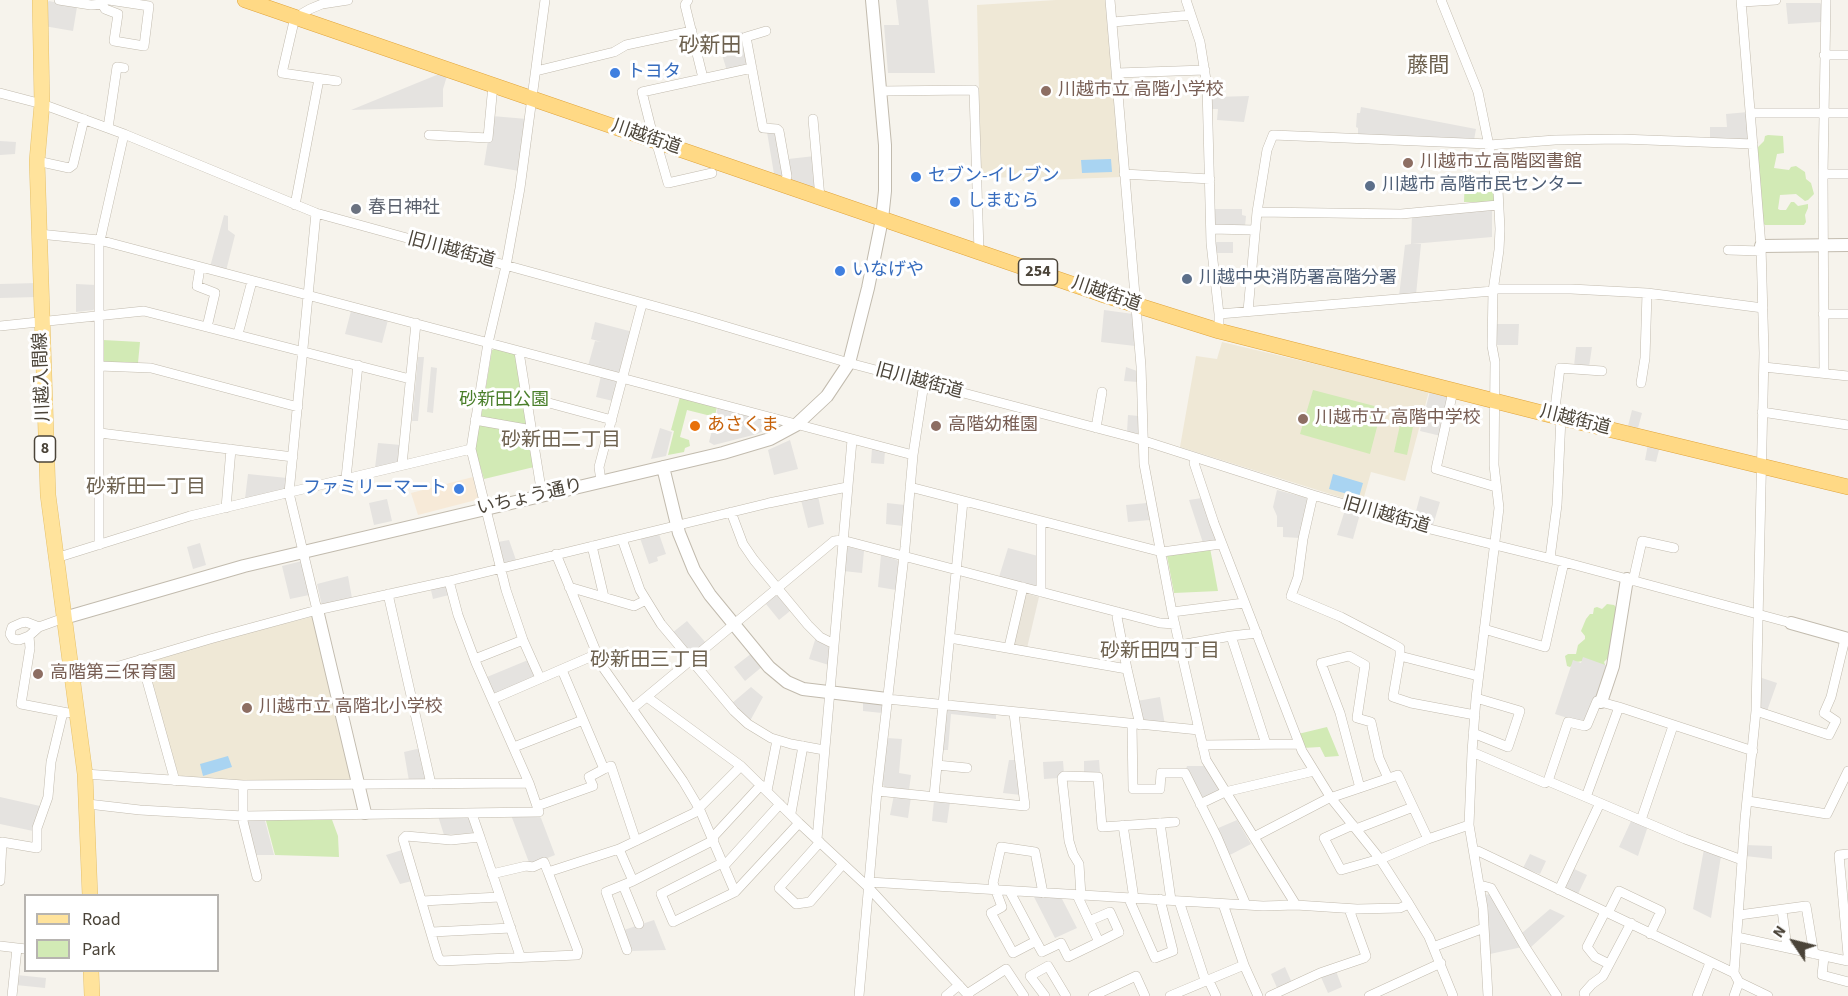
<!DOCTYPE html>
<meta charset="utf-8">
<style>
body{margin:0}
#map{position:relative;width:1848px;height:996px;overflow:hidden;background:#f6f3ec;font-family:"Source Sans 3",sans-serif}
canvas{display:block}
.legend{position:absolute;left:24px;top:894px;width:195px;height:78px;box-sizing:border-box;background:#fff;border:2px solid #b7b4b0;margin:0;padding:8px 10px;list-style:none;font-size:18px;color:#4b4439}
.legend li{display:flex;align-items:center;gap:12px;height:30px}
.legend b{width:30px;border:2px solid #b7b4b0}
.north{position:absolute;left:1764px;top:912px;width:60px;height:60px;-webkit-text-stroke:4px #fff;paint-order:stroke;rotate:305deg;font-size:16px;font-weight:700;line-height:24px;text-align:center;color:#4b4439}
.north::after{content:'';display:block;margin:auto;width:21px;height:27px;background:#4b4439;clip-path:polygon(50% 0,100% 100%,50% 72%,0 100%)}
</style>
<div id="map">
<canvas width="1848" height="996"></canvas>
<ul class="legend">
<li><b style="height:8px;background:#ffe39c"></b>Road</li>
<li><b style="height:16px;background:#d2eab5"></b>Park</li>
</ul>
<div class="north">N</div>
</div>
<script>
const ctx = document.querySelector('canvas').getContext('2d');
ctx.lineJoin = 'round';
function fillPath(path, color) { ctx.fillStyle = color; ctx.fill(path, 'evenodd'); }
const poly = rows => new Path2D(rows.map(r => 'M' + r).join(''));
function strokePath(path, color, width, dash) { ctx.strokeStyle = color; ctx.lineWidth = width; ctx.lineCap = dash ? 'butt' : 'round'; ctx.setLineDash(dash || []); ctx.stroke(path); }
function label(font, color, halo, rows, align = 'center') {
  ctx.font = font + ' "Source Sans 3","Noto Sans JP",sans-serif'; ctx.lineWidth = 6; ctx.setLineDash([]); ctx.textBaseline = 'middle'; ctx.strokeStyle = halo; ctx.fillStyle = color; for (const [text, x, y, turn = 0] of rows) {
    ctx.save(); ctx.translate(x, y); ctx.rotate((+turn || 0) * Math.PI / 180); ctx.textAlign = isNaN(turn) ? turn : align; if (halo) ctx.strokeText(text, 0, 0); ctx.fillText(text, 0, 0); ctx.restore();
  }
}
fillPath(poly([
 [1028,594,1039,597,1027,648,1015,646,1013,643,1025,596]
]), '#eae5da');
fillPath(poly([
 [473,477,478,498,476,500,418,515,411,493]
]), '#f7ead8');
fillPath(poly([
 [1056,0,1106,0,1121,177,1023,181,1022,177,981,178,977,5],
 [1222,342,1429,391,1405,481,1371,472,1362,504,1180,447,1196,356,1217,359],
 [315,616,352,779,342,781,248,781,179,777,145,663,227,638]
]), '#efe8d6');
fillPath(poly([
 [1768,135,1783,136,1784,153,1777,154,1774,168,1789,170,1791,167,1796,166,1805,172,1806,179,1811,183,1814,194,1808,200,1805,201,1796,194,1780,195,1778,209,1780,210,1786,210,1791,202,1794,202,1798,206,1808,204,1808,208,1805,215,1806,222,1804,225,1765,225,1762,222,1757,148,1764,141,1765,136],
 [1465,175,1490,177,1495,202,1464,202],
 [103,340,140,342,138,363,103,362],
 [495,349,516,354,528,424,526,425,481,417,492,350],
 [1313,390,1382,408,1370,454,1300,434],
 [680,397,717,406,715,417,687,410,680,437,689,440,690,446,685,448,684,452,668,455,674,431,671,430],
 [479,425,528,431,534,467,484,479,475,449],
 [1400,425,1413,427,1407,455,1394,452],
 [1210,548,1218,591,1174,593,1167,556,1169,554],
 [1607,604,1614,605,1617,608,1612,642,1608,658,1604,662,1606,667,1583,661,1576,662,1570,667,1567,666,1565,656,1568,654,1576,654,1578,645,1585,639,1585,636,1581,631,1586,619,1590,614,1593,614,1594,608,1597,607,1602,609],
 [1327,727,1339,756,1325,757,1320,747,1303,748,1298,734],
 [265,817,331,817,338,836,339,857,275,855]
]), '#d2eab5');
fillPath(poly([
 [896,0,928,0,935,73,888,73,884,25,899,25],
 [49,1,77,7,73,31,44,26,44,5],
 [1786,3,1820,3,1822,5,1821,22,1788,24],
 [743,32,748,63,745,67,727,71,717,38],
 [439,74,447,76,443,89,443,107,351,110],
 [1249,96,1244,122,1217,120,1218,109,1211,109,1210,100,1214,97],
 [1361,107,1476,129,1474,140,1358,134,1358,128,1356,127,1357,113,1360,113],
 [1748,112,1750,141,1710,141,1710,127,1727,127,1726,114],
 [492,116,527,119,519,171,484,165],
 [775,130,785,173,781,177,774,174,767,132],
 [0,141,16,142,15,154,0,155],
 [815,156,817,189,791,180,788,159],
 [1213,209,1242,209,1242,215,1246,216,1245,227,1215,226,1213,224],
 [1492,209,1492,237,1412,244,1421,244,1416,295,1399,296,1405,245,1411,244,1412,215],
 [224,215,228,216,228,230,235,235,226,271,210,267],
 [1214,242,1233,242,1233,253,1215,253],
 [37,283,37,297,0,298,0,284],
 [76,284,96,285,96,308,93,310,76,312],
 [1104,310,1133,314,1135,346,1101,342],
 [351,311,388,320,382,343,345,334],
 [595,322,633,332,620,375,588,366,595,341,601,342,591,339],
 [1495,324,1519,324,1518,345,1495,345],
 [1576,347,1592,347,1589,367,1574,366],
 [418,357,424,357,418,421,412,421],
 [431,367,437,368,433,413,427,412],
 [1126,367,1137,371,1138,382,1124,381],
 [601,376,616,380,618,383,613,401,596,397],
 [1430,391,1450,396,1441,436,1420,431],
 [718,407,772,422,773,426,757,434,714,445,709,442],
 [1632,410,1642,413,1638,428,1628,426],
 [1128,415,1139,416,1139,434,1127,432],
 [660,428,672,432,666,456,651,459],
 [790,440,798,469,774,475,768,450],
 [378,443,401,445,399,462,375,468],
 [1648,444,1660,446,1656,462,1645,460],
 [872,448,885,451,884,464,871,463],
 [248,474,287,478,286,489,245,499],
 [1277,490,1307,498,1308,501,1300,538,1283,537,1283,527,1277,527,1277,516,1273,507],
 [818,496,824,524,808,528,801,500],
 [1420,496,1440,502,1433,525,1414,519],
 [1202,498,1217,540,1203,543,1189,500],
 [387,499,392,521,374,525,369,503],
 [887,503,905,505,903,526,886,524],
 [1147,503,1150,520,1128,522,1126,505],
 [1345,510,1360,514,1353,539,1337,535],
 [659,534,666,554,657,557,658,561,649,564,640,538],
 [509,540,516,560,504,563,498,542],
 [200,543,206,565,193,569,187,547],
 [849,547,864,551,862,573,843,571,846,548],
 [1008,548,1038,556,1038,587,999,577],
 [881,555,897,560,899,563,896,590,878,587],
 [302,561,309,595,290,599,282,566],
 [348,576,352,598,322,606,317,584],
 [447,585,449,595,433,599,430,586],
 [775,596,778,596,790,611,779,620,766,604],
 [687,621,706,643,693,654,689,654,672,633],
 [816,637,830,646,829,665,809,659],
 [752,653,763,666,745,681,734,667],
 [1583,657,1608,666,1598,698,1594,697,1586,720,1580,722,1555,714,1573,660,1581,663],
 [528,660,535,674,534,677,497,694,494,694,487,677],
 [1759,677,1777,683,1767,711,1760,709],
 [751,687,763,697,750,721,731,704],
 [1160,697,1165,725,1144,722,1137,701],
 [863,700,883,705,882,713,863,711],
 [949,709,996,714,996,719,951,714,948,750,942,750,946,711],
 [887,738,902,739,899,773,911,775,909,790,885,787,882,784],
 [421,748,428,778,425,780,409,781,404,752],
 [1009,760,1017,760,1021,795,1003,793],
 [1099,760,1100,772,1084,773,1084,761],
 [1063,761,1064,773,1059,778,1044,779,1043,762],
 [1187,766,1205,766,1221,792,1201,801,1186,769],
 [894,795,911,797,908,818,890,815],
 [0,797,40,806,33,831,0,824],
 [934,800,950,802,947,823,932,821],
 [467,815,471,818,477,833,444,835,438,816],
 [511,815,537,815,541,818,555,855,530,865],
 [245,817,264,817,274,855,254,855],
 [1632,819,1648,826,1638,856,1619,847],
 [1237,820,1251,844,1228,856,1216,829],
 [1745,845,1772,846,1772,859,1745,856],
 [1704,849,1721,856,1711,918,1693,909],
 [402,850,412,881,400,884,386,855],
 [1530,854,1546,861,1540,874,1523,868],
 [1572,868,1587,875,1578,894,1563,887],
 [1490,894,1522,947,1490,954,1484,895],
 [1033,895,1061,897,1077,928,1055,938],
 [1550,909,1565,916,1531,947,1522,933],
 [654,920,666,950,631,951,624,930],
 [1285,967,1292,983,1278,990,1271,974],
 [1336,971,1342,987,1328,993,1320,975],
 [17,975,46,978,45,988,16,985]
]), '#e5e3e0');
fillPath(poly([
 [1111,159,1112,172,1082,173,1081,160],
 [1333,474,1363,483,1359,497,1329,489],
 [228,756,232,767,203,776,200,764]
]), '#a9d4f2');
const minor = poly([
 [59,0,91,5,102,4,106,0],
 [688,0,685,5,703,78],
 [1110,0,1141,366,1144,464,1172,612,1206,760,1296,905],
 [1186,0,1200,42,1207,86,1211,243,1219,314,1219,331],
 [1441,0,1478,92,1498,190,1500,229,1499,250,1493,291,1492,346,1495,362,1494,465,1499,508,1476,698,1472,752,1469,825,1483,908,1488,996],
 [1742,2,1776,0],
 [102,4,105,9,118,14,114,41,144,46,149,6,109,0],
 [295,17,282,73,337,81],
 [300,19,303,13,310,9,322,4,348,0],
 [1113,22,1191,15],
 [766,31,746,37,763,128,777,129,779,131,787,176,784,185],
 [1824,55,1848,55],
 [536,71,614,52,626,45,692,31],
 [1117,73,1205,70],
 [880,91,974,90,979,252],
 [0,93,42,104,124,134,316,213,694,317,849,363,1135,438,1313,495,1430,529,1564,562,1791,623],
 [1750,113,1848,113],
 [813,119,820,198],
 [108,128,117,67,124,68],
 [429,135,488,138,493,85],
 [654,140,642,92,752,68],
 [656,141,668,183,712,173],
 [1489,145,1555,140,1621,139,1753,144],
 [37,161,69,168,73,165,84,119],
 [1124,174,1210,179],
 [1823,174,1848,174],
 [295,205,319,79],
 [1257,212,1401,214,1498,205],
 [316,213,289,493,317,610],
 [1211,229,1255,230],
 [39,234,99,240,913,455],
 [1728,250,1761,251],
 [200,268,197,286,215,293,207,327],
 [1493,289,1571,289,1647,293,1763,308],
 [1248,311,1257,212,1267,150,1273,135,1489,144],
 [1219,314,1493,291],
 [1823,314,1848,314],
 [0,326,144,311,410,379],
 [238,334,252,281],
 [519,352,542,495],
 [99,366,151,368,298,407],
 [1764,367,1848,376],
 [1824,373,1823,174,1826,0],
 [1641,383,1645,358,1647,293],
 [1453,391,1436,469,1496,487],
 [527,397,612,420],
 [1762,412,1848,425],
 [1554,416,1560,368,1602,371],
 [475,420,532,430],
 [1096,428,1102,392],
 [100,433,293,457],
 [1195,458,1194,463,1214,523,1302,751,1331,798,1380,859,1409,904,1429,937,1453,996],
 [402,465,416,323],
 [346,478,358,365],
 [601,481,599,467,642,304],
 [910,487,1162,552,1221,544],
 [1313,495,1303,539,1298,577,1291,596,1341,617,1393,644,1400,648,1400,656,1478,676],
 [226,508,231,449],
 [731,512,743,544,754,560,808,625,820,637,834,644],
 [622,539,640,590,661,624,734,711,748,724,771,738,791,744,824,750],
 [99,545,99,245,124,134],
 [592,546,604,597],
 [556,554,602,666,683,781,699,808,735,892],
 [56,558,190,516,471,449],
 [1550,558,1557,505,1561,417],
 [1633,581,1642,541,1674,548],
 [569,587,634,606,646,600],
 [1041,592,1041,523],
 [388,594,431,784],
 [1118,612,1117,617,1127,669,1140,725],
 [1172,612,1244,603],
 [39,627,26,622,21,623,12,627,10,634,13,639,19,640,29,636,39,627,64,618],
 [1484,629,1545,647,1564,562],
 [1257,633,1231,636,1266,744],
 [29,636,30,648,21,704,68,713],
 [950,638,1127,669],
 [1180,645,1231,636],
 [1009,647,1023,587],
 [1400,656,1393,697,1411,703,1475,715],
 [141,659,175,781],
 [475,659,523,640],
 [562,670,604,769,611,766,636,841],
 [540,678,523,640,506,590,471,449,488,343,506,266,520,188,545,0],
 [72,680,210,639,317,610,449,581,769,503,847,487],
 [647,697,741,766,799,823,868,887,969,996],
 [493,699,597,654],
 [887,699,1199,730],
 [632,709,834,541,842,540,1160,623,1175,624],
 [1756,711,1829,735,1836,721,1824,713,1831,697,1845,639],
 [1132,724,1133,789,1160,789,1161,773,1185,773,1217,837,1246,905],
 [1473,733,1508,747,1520,711,1476,698],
 [1202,745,1299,744],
 [514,747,583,720],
 [1472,752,1545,783,1548,781,1685,839,1742,860],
 [937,765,967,768],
 [85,774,243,785,529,783],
 [1548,781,1568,722,1585,726,1587,725,1597,701,1619,707],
 [243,785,243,821,257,877],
 [1360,788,1340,713,1321,663,1349,656,1365,665,1357,718,1371,722,1379,758,1388,778],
 [767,791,777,740],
 [877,791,1025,806,1014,713],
 [934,796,963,501],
 [1586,797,1619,707,1753,751],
 [1748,801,1827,814,1848,771],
 [88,804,140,810,243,816,539,812,529,783,476,663,458,615,449,581],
 [1200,804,1225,792,1314,771],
 [537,806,593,786,589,777,604,769],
 [791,813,803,746],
 [472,814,480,837],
 [1641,820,1673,726],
 [1160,823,1171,900],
 [1123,825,1134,899],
 [1353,825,1324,838,1341,870,1383,858,1428,839,1469,825],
 [1356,829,1413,807],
 [713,837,761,785],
 [1254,837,1327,799,1398,775,1428,839],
 [817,839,852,440],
 [820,842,779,888,796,904,810,902,843,864],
 [619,849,633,881,714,840],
 [1474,852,1478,851,1734,973,1739,982,1768,996],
 [1848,854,1839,855,1848,955],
 [722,863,661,894,673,922,735,892,799,823],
 [724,866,780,804],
 [492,874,526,866,533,867,544,862,548,872],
 [0,881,2,842,37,848,37,828,48,797,51,762,63,712],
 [869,882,1263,906,1296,905,1357,909,1400,908,1409,904],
 [623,885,639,924],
 [1480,885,1491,888,1525,947,1557,996],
 [1559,890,1600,803],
 [1010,892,1036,941,1013,953,991,913,1002,907,993,883,1001,847,1035,852,1043,893],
 [1081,896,1079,864,1073,854,1069,841,1062,778,1064,776,1098,777,1102,827,1175,822],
 [1129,899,1155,958,1173,951,1160,899],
 [422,901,500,897],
 [1179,901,1205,980],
 [1223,904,1244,965,1258,996],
 [1782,910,1787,948],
 [1605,912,1587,947,1595,957,1609,964],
 [1608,913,1619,891,1661,911,1650,934],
 [1739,915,1806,906,1814,954],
 [1089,921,1110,912,1119,932,1099,942],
 [432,932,511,928],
 [1737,937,1848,961],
 [1036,941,1042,952,1061,943,1068,957,1099,942,1077,895],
 [0,946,26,949],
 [1433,947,1484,928],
 [627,950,606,892,633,881],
 [520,956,480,837,451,840,406,836,403,839,438,957,441,961,577,955,578,951,548,872,619,849,694,813,741,766],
 [1824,957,1822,975,1848,982],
 [1734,973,1745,819,1756,711,1764,353,1761,246,1741,0],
 [1208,979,1216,996],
 [967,994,1006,969,1024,996],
 [12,996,17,948],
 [859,996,877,791,905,547,913,455,924,383],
 [946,996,959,985],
 [1045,996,1030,976,1048,966,1066,996],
 [1093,996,1136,976,1145,996],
 [1170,996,1244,965],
 [1270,996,1320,973,1364,958,1366,956,1349,909],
 [1369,996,1441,963],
 [1585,996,1584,993,1592,984,1603,976,1631,923],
 [1697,996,1710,963],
 [1734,996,1739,982]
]);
const tertiary = poly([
 [1761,246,1848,245],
 [663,467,679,533,694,570,710,595,769,667,787,682,803,689,887,699],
 [317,610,365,813],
 [64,618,244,566,723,453,770,439,796,425,827,396,849,363,868,288,882,219,885,191,885,145,872,0],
 [1791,623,1848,639],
 [1601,702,1613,666,1627,579]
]);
const primary = poly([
 [40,0,42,104,37,161,48,495,85,774,90,896],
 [91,970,92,996]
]);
const trunk = poly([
 [245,0,1101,294,1219,331,1554,416,1848,487]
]);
strokePath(minor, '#c2bbae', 10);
strokePath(tertiary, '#c2bbae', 14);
strokePath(primary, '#e6c16a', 16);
strokePath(trunk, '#e0a43c', 16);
strokePath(minor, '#fff', 9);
strokePath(tertiary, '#fff', 12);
strokePath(primary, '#ffe39c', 15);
strokePath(trunk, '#ffd985', 15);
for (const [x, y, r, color] of [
 [615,73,6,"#3f7fe0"],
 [1046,91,6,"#8d6e63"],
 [1408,163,6,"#8d6e63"],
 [916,177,6,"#3f7fe0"],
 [1370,186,6,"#5c6f8a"],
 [955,202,6,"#3f7fe0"],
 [356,209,6,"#6b7280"],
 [840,271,6,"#3f7fe0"],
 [1187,279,6,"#5c6f8a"],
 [1303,419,6,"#8d6e63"],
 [695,426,6,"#e8710a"],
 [936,426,6,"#8d6e63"],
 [459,489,6,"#3f7fe0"],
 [38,674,6,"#8d6e63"],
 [247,708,6,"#8d6e63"]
]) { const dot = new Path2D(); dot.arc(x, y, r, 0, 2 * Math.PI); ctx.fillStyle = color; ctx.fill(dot); strokePath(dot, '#fff', 2); }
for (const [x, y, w] of [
 [1038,272,39],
 [45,449,21]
]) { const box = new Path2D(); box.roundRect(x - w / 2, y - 13, w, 26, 4.5); ctx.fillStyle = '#fff'; ctx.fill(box); strokePath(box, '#4b4439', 1.5); }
label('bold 16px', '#4b4439', null, [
 ["254",1038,272],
 ["8",45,449]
]);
label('18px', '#366cbe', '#fff', [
 ["トヨタ",627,73],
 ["セブン-イレブン",928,177],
 ["しまむら",967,202],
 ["いなげや",852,271],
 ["ファミリーマート",447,489,"right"]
], 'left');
label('18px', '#785e54', '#fff', [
 ["川越市立 高階小学校",1058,91],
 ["川越市立高階図書館",1420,163],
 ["川越市立 高階中学校",1315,419],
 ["高階幼稚園",948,426],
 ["高階第三保育園",50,674],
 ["川越市立 高階北小学校",259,708]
], 'left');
label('18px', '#4b4439', '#fff', [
 ["川越街道",646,138,19],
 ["旧川越街道",451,251,15],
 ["川越街道",1106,295,19],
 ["川越入間線",43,377,-92],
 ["旧川越街道",919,382,15],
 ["川越街道",1575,421,14],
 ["いちょう通り",530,498,-13],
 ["旧川越街道",1386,516,16]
]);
label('18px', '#4e5e75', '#fff', [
 ["川越市 高階市民センター",1382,186],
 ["川越中央消防署高階分署",1199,279]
], 'left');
label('18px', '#5b616d', '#fff', [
 ["春日神社",368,209]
], 'left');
label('18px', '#4a7f2a', '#fff', [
 ["砂新田公園",504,401]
]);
label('18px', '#c56008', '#fff', [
 ["あさくま",707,426]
], 'left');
label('20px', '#6e6250', '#fff', [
 ["砂新田二丁目",561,442],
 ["砂新田一丁目",146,489],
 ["砂新田四丁目",1160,653],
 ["砂新田三丁目",650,662]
]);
label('21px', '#6e6250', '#fff', [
 ["砂新田",710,47],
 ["藤間",1428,67]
]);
</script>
